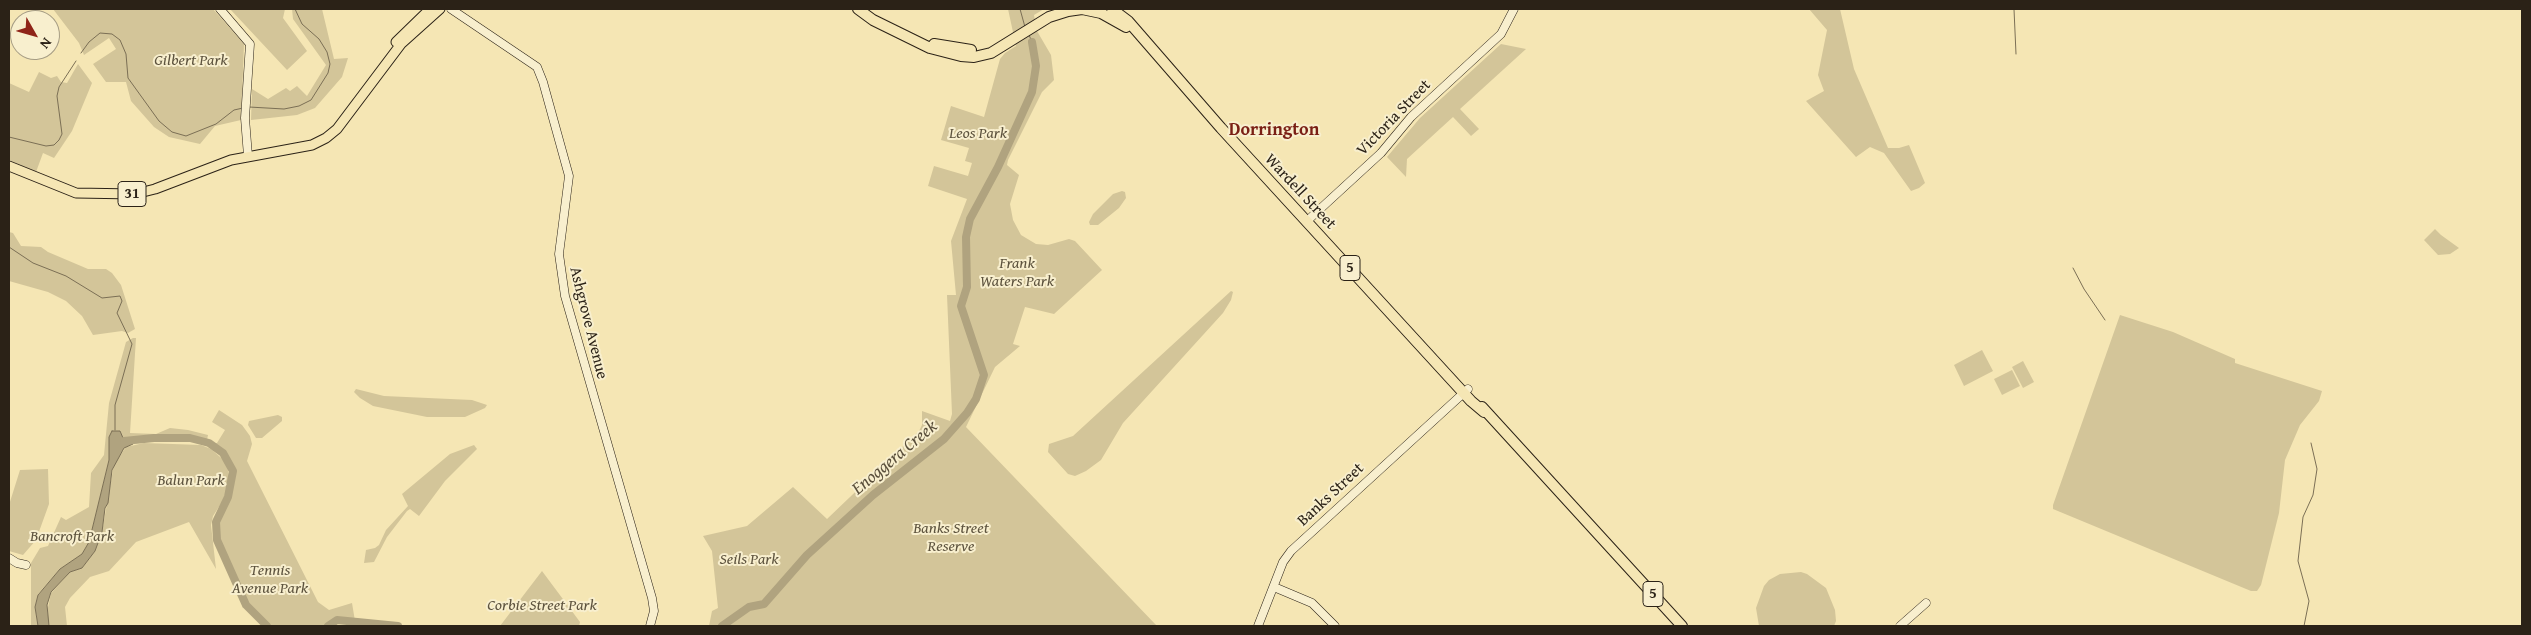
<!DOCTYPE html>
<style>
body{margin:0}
#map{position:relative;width:2531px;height:635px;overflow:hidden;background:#f5e6b4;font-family:"Gentium Book Plus",serif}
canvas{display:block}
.frame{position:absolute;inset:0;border:10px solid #2b2217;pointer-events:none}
.north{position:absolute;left:10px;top:10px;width:50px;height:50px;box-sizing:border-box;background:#f8efce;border:1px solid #a69d85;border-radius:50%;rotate:128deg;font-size:14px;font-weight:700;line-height:20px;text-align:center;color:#2b2217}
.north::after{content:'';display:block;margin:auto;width:18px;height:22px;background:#8f2418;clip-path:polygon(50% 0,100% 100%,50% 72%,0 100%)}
</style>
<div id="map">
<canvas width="2531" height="635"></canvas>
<div class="frame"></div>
<div class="north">N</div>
</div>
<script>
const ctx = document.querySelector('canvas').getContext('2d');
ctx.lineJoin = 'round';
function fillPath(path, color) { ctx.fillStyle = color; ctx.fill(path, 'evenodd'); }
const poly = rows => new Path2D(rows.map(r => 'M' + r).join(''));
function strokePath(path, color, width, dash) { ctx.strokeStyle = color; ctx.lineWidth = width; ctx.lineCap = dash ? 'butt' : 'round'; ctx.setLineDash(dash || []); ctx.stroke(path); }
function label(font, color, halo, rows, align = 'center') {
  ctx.font = font + ' "Gentium Book Plus",serif'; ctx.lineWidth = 4; ctx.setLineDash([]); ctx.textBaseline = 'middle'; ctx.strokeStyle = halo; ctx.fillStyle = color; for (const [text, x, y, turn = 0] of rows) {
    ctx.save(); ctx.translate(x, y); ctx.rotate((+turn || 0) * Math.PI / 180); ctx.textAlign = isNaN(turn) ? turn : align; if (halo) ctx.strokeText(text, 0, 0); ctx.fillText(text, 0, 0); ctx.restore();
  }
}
fillPath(poly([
 [53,9,213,9,244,44,241,120,215,126,200,144,169,137,154,127,131,101,126,82,106,82,93,64,116,49,109,38,84,55,79,43],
 [230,9,285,9,283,18,307,51,287,70],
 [292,9,322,9,334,59,348,58,342,77,315,108,297,115,251,120,252,89,268,99,286,88,290,91,297,86,307,96,326,65,293,19],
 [1008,9,1044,9,1034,15,1037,31,1051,55,1054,80,1042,92,1008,160,1007,165,1019,175,1010,204,1013,220,1021,235,1036,244,1048,245,1069,239,1075,241,1102,270,1054,314,1025,307,1013,344,1020,346,995,367,966,427,1157,626,709,626,712,611,718,608,712,551,703,536,747,526,793,487,827,519,919,431,922,425,922,411,950,421,952,414,947,295,956,295,951,241,967,199,928,186,934,166,968,176,972,163,965,161,969,148,941,140,951,106,984,117,1000,59,1005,53,1016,46],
 [1809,9,1840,9,1854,69,1888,148,1899,148,1909,145,1925,183,1919,188,1911,191,1884,153,1870,147,1856,157,1806,101,1824,91,1818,75,1827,30],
 [1501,44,1526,49,1460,109,1479,129,1471,136,1453,117,1407,159,1406,177,1387,157,1420,118],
 [78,64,92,83,72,131,54,158,43,153,36,172,9,160,9,83,29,92,39,72,51,78,57,76,61,82,67,83],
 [1122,191,1125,192,1126,198,1119,208,1098,225,1090,225,1089,222,1093,214,1113,194],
 [2435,229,2441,235,2459,248,2450,254,2438,255,2424,240],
 [9,232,13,233,21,246,41,247,48,252,88,269,106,269,112,273,121,285,135,329,128,333,122,331,93,335,82,316,66,301,48,292,9,281],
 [1231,291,1233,292,1231,300,1223,313,1123,423,1101,460,1086,471,1075,476,1068,474,1048,452,1049,444,1073,436],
 [2120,315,2173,332,2235,359,2235,363,2322,391,2319,401,2300,425,2285,460,2279,513,2261,585,2257,591,2251,591,2053,509,2053,505],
 [133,338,136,338,130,433,156,434,170,428,188,430,208,435,207,440,177,436,127,440,121,436,120,431,109,437,109,460,89,542,82,554,60,569,38,594,35,607,38,626,31,626,31,563,40,548,48,546,61,517,66,520,89,507,91,473,104,455,109,403,126,342],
 [1982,350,1993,371,1964,386,1954,365],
 [2023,361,2034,382,2023,388,2012,367],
 [2012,370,2020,386,2002,395,1994,379],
 [356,389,384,396,472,400,487,405,485,408,465,417,427,417,373,406,360,398,354,392],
 [219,410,242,425,250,436,252,444,247,461,318,602,329,610,352,603,355,621,337,620,328,626,267,626,246,605,217,540,216,522,228,497,233,471,223,453,209,443,217,443,225,430,212,422],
 [278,415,282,417,282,421,262,438,256,438,248,425,249,421],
 [144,443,201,445,211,449,227,463,229,478,224,499,213,516,211,525,216,569,189,522,136,542,109,571,90,577,70,598,65,607,67,626,49,626,47,612,51,593,70,572,82,568,95,551,102,532,114,464,126,447],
 [474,445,477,449,445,481,419,516,410,509,407,511,387,537,374,562,364,563,366,550,375,548,379,545,386,530,408,506,402,494,450,454],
 [48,469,49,504,36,540,23,555,9,551,9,505,20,470],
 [542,571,580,622,579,626,500,626],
 [1801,572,1807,574,1826,588,1835,610,1836,621,1834,626,1759,626,1756,608,1764,586,1769,580,1780,574]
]), '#d3c599');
const water = poly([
 [112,431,120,431,123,438,133,439,133,444,124,448,112,470,108,503,105,508,102,532,95,551,82,568,70,572,51,592,47,605,49,626,38,626,35,607,38,595,60,569,82,554,89,542,109,460,109,437,112,431]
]);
fillPath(water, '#b0a37f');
strokePath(water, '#7b6f55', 1);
strokePath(poly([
 [1020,9,1025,27],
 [2014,9,2016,54],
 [1029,35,1032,42],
 [81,53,89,42,100,33,112,34,120,40,126,54,128,78,159,121,172,132,186,136,216,124,234,110,243,108],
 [249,107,284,109,299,106,311,100,328,73,330,64,327,52,319,39,302,24,295,9],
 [9,137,46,146,54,145,59,140,62,134,57,96,59,87,76,61],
 [9,247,33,263,66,276,102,298,120,296,122,301,117,313,132,344,115,405,115,430],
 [2073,268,2084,289,2105,320],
 [2304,626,2309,601,2298,561,2303,517,2313,495,2317,469,2311,443]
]), '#7b6f55', 1);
strokePath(poly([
 [124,441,154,438,190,438,209,443,223,453,233,471,228,497,216,522,217,540,246,605,267,626],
 [328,626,337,620,398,626],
 [722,626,749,607,764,604,807,555,873,495,944,439,967,413,976,399,984,375,961,306,967,287,966,237,970,219,998,167,1032,92,1036,66,1032,42]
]), '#b0a37f', 8);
const secondary = poly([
 [220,9,250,44,245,118,248,156],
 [451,9,537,67,543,82,569,176,559,254,565,296,652,598,654,611,650,626],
 [1307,221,1381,153,1411,117,1501,34,1514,9],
 [9,558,17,563,26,565],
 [1274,587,1312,603,1335,626],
 [1258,626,1283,562,1291,551,1468,389],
 [1900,626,1926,603]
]);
const primary = poly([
 [396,42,430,9],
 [9,166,76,193,135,194,155,189,231,160,312,145,326,138,337,129,401,44,440,9]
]);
const highway = poly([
 [858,9,873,20,930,48,961,56,974,57,991,53,1049,17,1068,11,1082,9,1101,13,1126,27],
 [1112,9,1128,21,1221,128,1471,401,1484,412],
 [934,44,971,50],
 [1482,407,1682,626]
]);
strokePath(secondary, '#2b2217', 9);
strokePath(primary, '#2b2217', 11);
strokePath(highway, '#2b2217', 12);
strokePath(secondary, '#f8efce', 8);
strokePath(primary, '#f5e6b4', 9);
strokePath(highway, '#f5e6b4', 10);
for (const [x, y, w] of [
 [132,194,28],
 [1350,268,20],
 [1653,594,20]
]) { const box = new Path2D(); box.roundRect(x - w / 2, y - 12.5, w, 25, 4); ctx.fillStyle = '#f8efce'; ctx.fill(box); strokePath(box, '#2b2217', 1); }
label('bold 15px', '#2b2217', null, [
 ["31",132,194],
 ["5",1350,268],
 ["5",1653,594]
]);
label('italic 16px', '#5d533e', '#f8efce', [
 ["Gilbert Park",191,61],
 ["Leos Park",978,134],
 ["Frank",1017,264],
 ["Waters Park",1017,282],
 ["Balun Park",191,481],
 ["Banks Street",951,529],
 ["Reserve",951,547],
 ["Bancroft Park",72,537],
 ["Seils Park",749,560],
 ["Tennis",270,571],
 ["Avenue Park",270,589],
 ["Corbie Street Park",542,606]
]);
label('16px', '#2b2217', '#f8efce', [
 ["Victoria Street",1394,118,-46],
 ["Wardell Street",1300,192,47],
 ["Ashgrove Avenue",588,323,76],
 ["Banks Street",1331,495,-43]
]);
label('bold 18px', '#7a1f14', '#f8efce', [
 ["Dorrington",1274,130]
]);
label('italic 18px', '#5a4f3b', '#f8efce', [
 ["Enoggera Creek",895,458,-40]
]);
</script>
